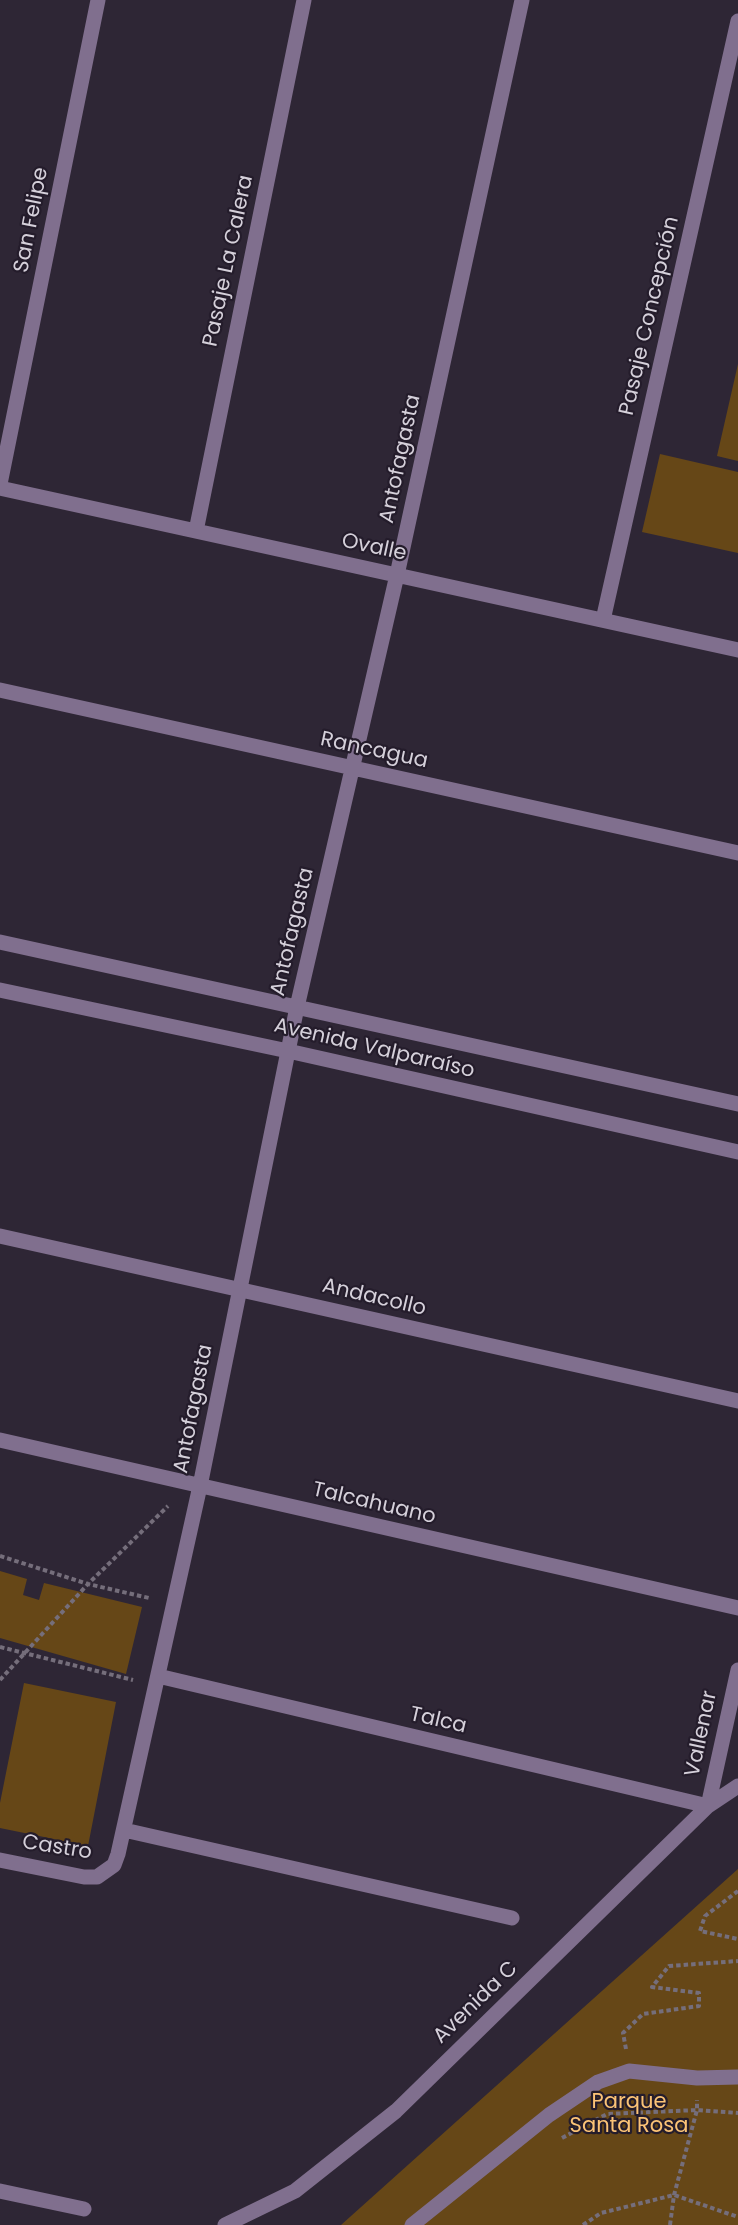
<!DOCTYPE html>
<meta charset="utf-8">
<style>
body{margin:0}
canvas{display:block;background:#2e2635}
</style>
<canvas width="738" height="2225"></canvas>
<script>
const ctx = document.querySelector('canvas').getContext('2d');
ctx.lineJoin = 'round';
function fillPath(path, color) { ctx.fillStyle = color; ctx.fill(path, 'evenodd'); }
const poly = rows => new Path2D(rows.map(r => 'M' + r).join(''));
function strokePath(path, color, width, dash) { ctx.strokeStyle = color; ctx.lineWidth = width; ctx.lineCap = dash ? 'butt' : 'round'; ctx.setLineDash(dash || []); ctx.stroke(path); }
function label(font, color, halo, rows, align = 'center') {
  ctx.font = font + ' Poppins,sans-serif'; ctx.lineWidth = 4.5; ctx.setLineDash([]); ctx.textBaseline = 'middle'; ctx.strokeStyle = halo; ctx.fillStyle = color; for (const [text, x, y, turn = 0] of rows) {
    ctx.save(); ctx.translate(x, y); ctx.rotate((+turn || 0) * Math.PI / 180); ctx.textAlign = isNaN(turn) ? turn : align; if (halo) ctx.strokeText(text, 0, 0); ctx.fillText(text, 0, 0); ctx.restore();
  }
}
fillPath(poly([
 [738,364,738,461,717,456],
 [660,454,738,472,738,553,642,532],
 [0,1571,27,1579,23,1595,39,1600,44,1583,142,1607,126,1674,0,1638],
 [24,1683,116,1702,88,1846,0,1828,0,1803],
 [738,1869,738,2225,341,2225]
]), '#664717');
strokePath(poly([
 [0,1556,88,1584,149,1598],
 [0,1647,133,1680],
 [0,1680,88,1584,168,1506],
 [738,1891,705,1916,700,1931,738,1939],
 [626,2049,623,2033,643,2014,699,2006,699,1993,652,1987,669,1966,738,1961],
 [562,2138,607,2114,697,2110,738,2113],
 [583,2225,601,2213,674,2195,738,2217],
 [670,2225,674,2195,697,2110,697,2100]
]), '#756e7b', 4, [4.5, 3]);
strokePath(poly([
 [0,484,98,0],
 [0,488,738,650],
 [196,531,304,0],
 [603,620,738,21],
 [0,690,738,853],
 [0,942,738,1104],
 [0,990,288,1051,738,1152],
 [0,1236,738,1401],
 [0,1440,738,1608],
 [158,1676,708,1806,738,1670],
 [124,1830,512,1918],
 [0,1860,84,1877,97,1877,114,1865,118,1854,200,1486,297,1007,397,575,522,0],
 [0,2191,84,2209],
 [225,2225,295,2191,396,2111,708,1806,738,1786],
 [412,2225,549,2115,598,2082,629,2071,697,2078,738,2077]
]), '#806f8e', 15);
label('21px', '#d5d0da', '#241c2b', [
 ["San Felipe",32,220,-79],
 ["Pasaje La Calera",229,261,-78],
 ["Pasaje Concepción",650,316,-77],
 ["Antofagasta",401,459,-78],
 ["Ovalle",374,548,12],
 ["Rancagua",374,751,12],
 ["Antofagasta",293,932,-77],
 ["Avenida Valparaíso",374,1049,13],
 ["Andacollo",374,1298,13],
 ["Antofagasta",194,1409,-79],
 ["Talcahuano",374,1504,13],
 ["Talca",438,1721,13],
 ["Vallenar",702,1734,-78],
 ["Castro",57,1848,9],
 ["Avenida C",476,2003,-44]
]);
label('21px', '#fbc376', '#241c2b', [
 ["Parque",629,2103],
 ["Santa Rosa",629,2127]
]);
</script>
